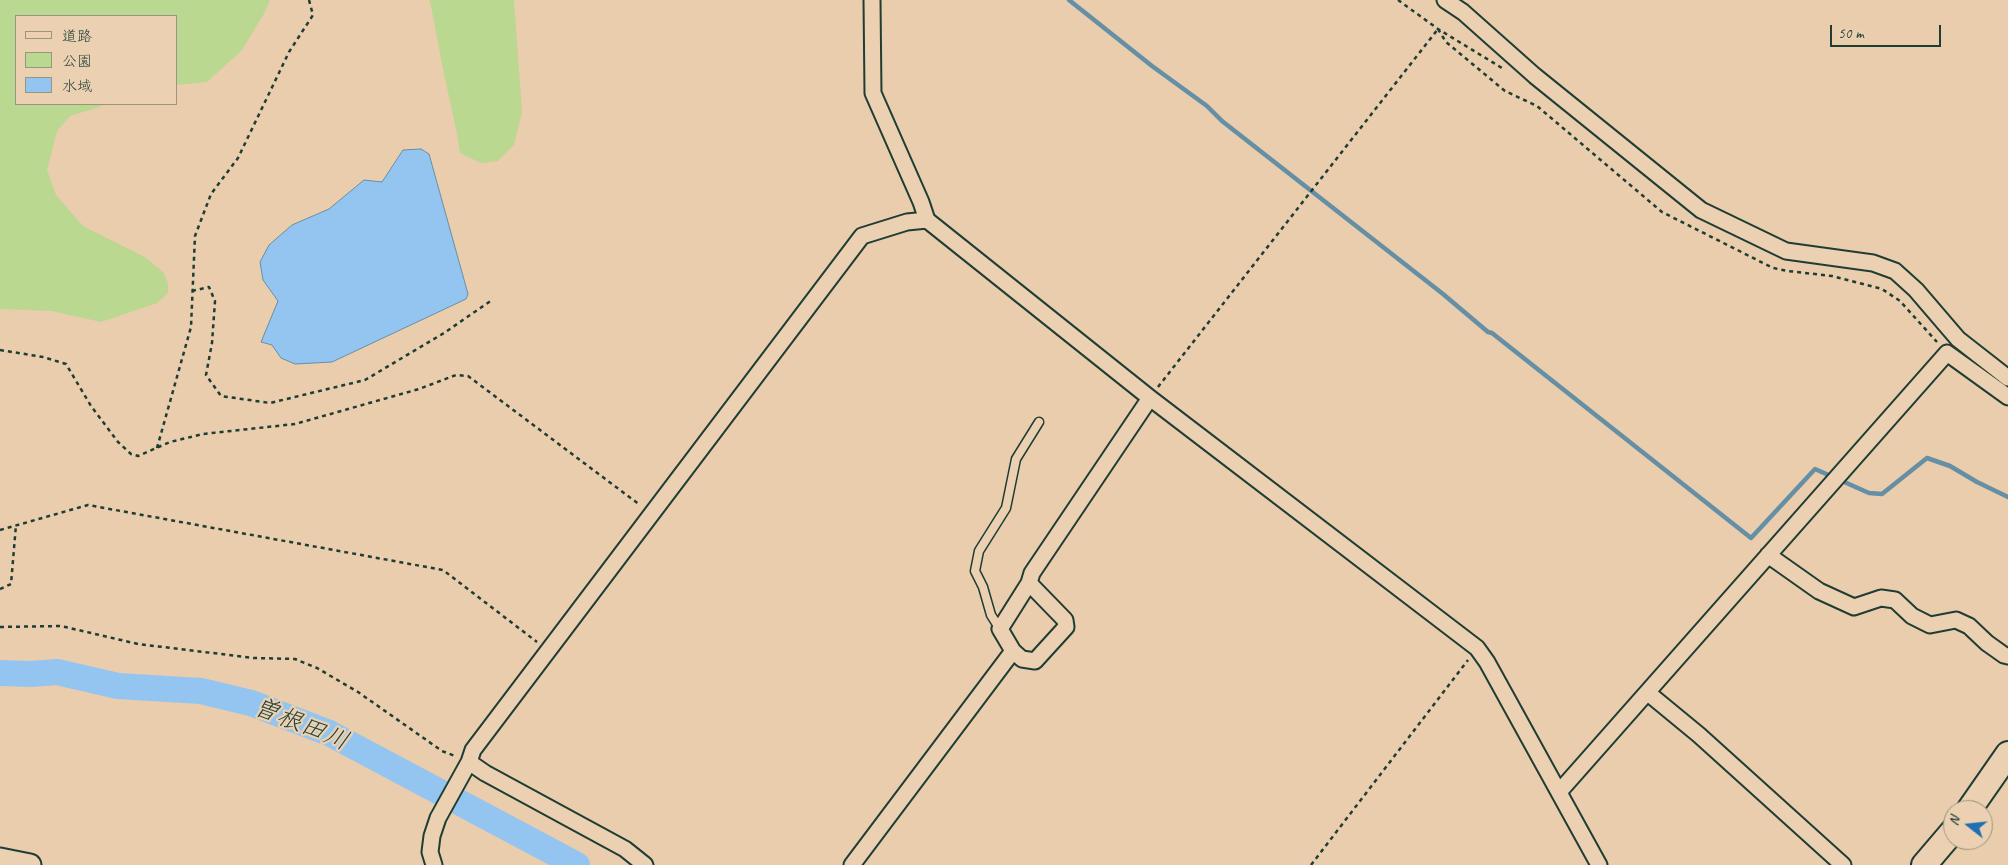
<!DOCTYPE html>
<meta charset="utf-8">
<style>
body{margin:0}
#map{position:relative;width:2008px;height:865px;overflow:hidden;background:#e9cdac;font-family:Caveat,"Klee One",sans-serif}
canvas{display:block}
.legend{position:absolute;left:15px;top:15px;width:162px;height:90px;box-sizing:border-box;background:#ebd1b2;border:1px solid #999680;margin:0;padding:6px 9px;list-style:none;font-size:15px;color:#1f3d34}
.legend li{display:flex;align-items:center;gap:10px;height:25px}
.legend b{width:25px;border:1px solid #999680}
.north{position:absolute;left:1943px;top:800px;width:50px;height:50px;box-sizing:border-box;background:#ebd1b2;border:1px solid #999680;border-radius:50%;rotate:286deg;font-size:14px;font-weight:700;line-height:20px;text-align:center;color:#1f3d34}
.north::after{content:'';display:block;margin:auto;width:18px;height:22px;background:#1f6fb2;clip-path:polygon(50% 0,100% 100%,50% 72%,0 100%)}
.scale{position:absolute;left:1830px;top:25px;width:111px;height:22px;box-sizing:border-box;border:2px solid #1f3d34;border-top:0;padding-left:6px;font-size:15px;line-height:18px;white-space:nowrap;color:#1f3d34;-webkit-text-stroke:4px #ebd1b2;paint-order:stroke}
</style>
<div id="map">
<canvas width="2008" height="865"></canvas>
<ul class="legend">
<li><b style="height:6px;background:#ebd1b2"></b>道路</li>
<li><b style="height:14px;background:#bad890"></b>公園</li>
<li><b style="height:14px;background:#94c5f0"></b>水域</li>
</ul>
<div class="north">N</div>
<div class="scale">50 m</div>
</div>
<script>
const ctx = document.querySelector('canvas').getContext('2d');
ctx.lineJoin = 'round';
function fillPath(path, color) { ctx.fillStyle = color; ctx.fill(path, 'evenodd'); }
const poly = rows => new Path2D(rows.map(r => 'M' + r).join(''));
function strokePath(path, color, width, dash) { ctx.strokeStyle = color; ctx.lineWidth = width; ctx.lineCap = dash ? 'butt' : 'round'; ctx.setLineDash(dash || []); ctx.stroke(path); }
function label(font, color, halo, rows, align = 'center') {
  ctx.font = font + ' Caveat,"Klee One",sans-serif'; ctx.lineWidth = 4.5; ctx.setLineDash([]); ctx.textBaseline = 'middle'; ctx.strokeStyle = halo; ctx.fillStyle = color; for (const [text, x, y, turn = 0] of rows) {
    ctx.save(); ctx.translate(x, y); ctx.rotate((+turn || 0) * Math.PI / 180); ctx.textAlign = isNaN(turn) ? turn : align; if (halo) ctx.strokeText(text, 0, 0); ctx.fillText(text, 0, 0); ctx.restore();
  }
}
fillPath(poly([
 [0,0,270,0,265,12,242,50,207,82,176,85,176,16,16,16,16,104,105,104,96,108,70,116,57,131,47,170,56,195,83,226,145,257,163,272,168,283,168,293,157,303,101,322,52,311,0,309],
 [429,0,514,0,522,112,514,145,498,161,481,163,460,153,457,134,443,69,431,6]
]), '#bad890');
const water = poly([
 [421,149,429,154,468,294,466,299,332,362,295,364,281,358,272,345,261,342,278,301,263,280,260,262,269,245,292,225,329,209,364,180,382,182,403,150,421,149]
]);
fillPath(water, '#94c5f0');
strokePath(water, '#658fa5', 1);
strokePath(poly([
 [1069,0,1152,66,1207,106,1222,121,1443,294,1488,332,1492,333,1751,538,1815,469,1869,493,1882,494,1927,458,1950,466,1977,482,2008,497]
]), '#658fa5', 4.5);
strokePath(poly([
 [0,673,31,674,57,672,118,686,201,691,251,703,329,733,577,865]
]), '#94c5f0', 26);
const service = poly([
 [1000,629,991,615,983,587,975,571,979,551,1006,508,1016,459,1039,422]
]);
const minor = poly([
 [872,0,873,93,921,202,927,220,1150,398,1477,648,1487,662,1599,865],
 [1445,0,1463,12,1535,76,1701,210,1786,251,1873,263,1895,271,1916,290,1958,339,2008,378],
 [1768,555,1819,591,1854,607,1881,598,1895,600,1912,616,1930,625,1956,620,1969,626,1987,643,2004,655,2008,656],
 [1013,651,1000,629,1029,583],
 [1648,693,1699,735,1843,865],
 [1559,792,1947,353,2008,397],
 [434,865,430,852,432,836,438,818,469,762],
 [645,865,625,849,485,773,469,762,473,750,862,236,907,222,927,220],
 [852,865,1013,651,1022,659,1035,661,1066,627,1065,620,1029,583,1032,573,1150,398]
]);
const secondary = poly([
 [0,859,30,865]
]);
const primary = poly([
 [1969,810,2008,754],
 [1924,865,1953,831]
]);
strokePath(service, '#1f3d34', 11);
strokePath(minor, '#1f3d34', 19);
strokePath(secondary, '#1f3d34', 25);
strokePath(primary, '#1f3d34', 28);
strokePath(poly([
 [1398,0,1438,29,1502,68],
 [1438,29,1446,42,1505,91,1537,106,1662,212,1773,268,1788,271,1832,276,1882,289,1900,301,1937,342],
 [192,291,209,287,215,301,212,343,206,375,221,396,270,403,365,380,444,333,492,300],
 [0,350,43,357,66,364,91,406,118,442,131,454,138,456,170,442,203,434,295,424,419,389,456,375,468,376,640,505],
 [1158,387,1438,29],
 [157,448,191,327,195,236,211,194,238,158,289,52,313,15,309,0],
 [0,530,88,505,443,570,537,642],
 [0,589,11,584,16,525],
 [0,627,61,626,138,644,254,658,295,659,317,668,358,692,442,751,455,756],
 [1311,865,1468,660]
]), '#1f3d34', 2.5, [4, 4]);
strokePath(service, '#ebd1b2', 8);
strokePath(minor, '#ebd1b2', 15);
strokePath(secondary, '#ebd1b2', 21);
strokePath(primary, '#ebd1b2', 24);
label('italic 25px', '#25443d', '#ebd1b2', [
 ["曽根田川",301,725,22]
]);
</script>
